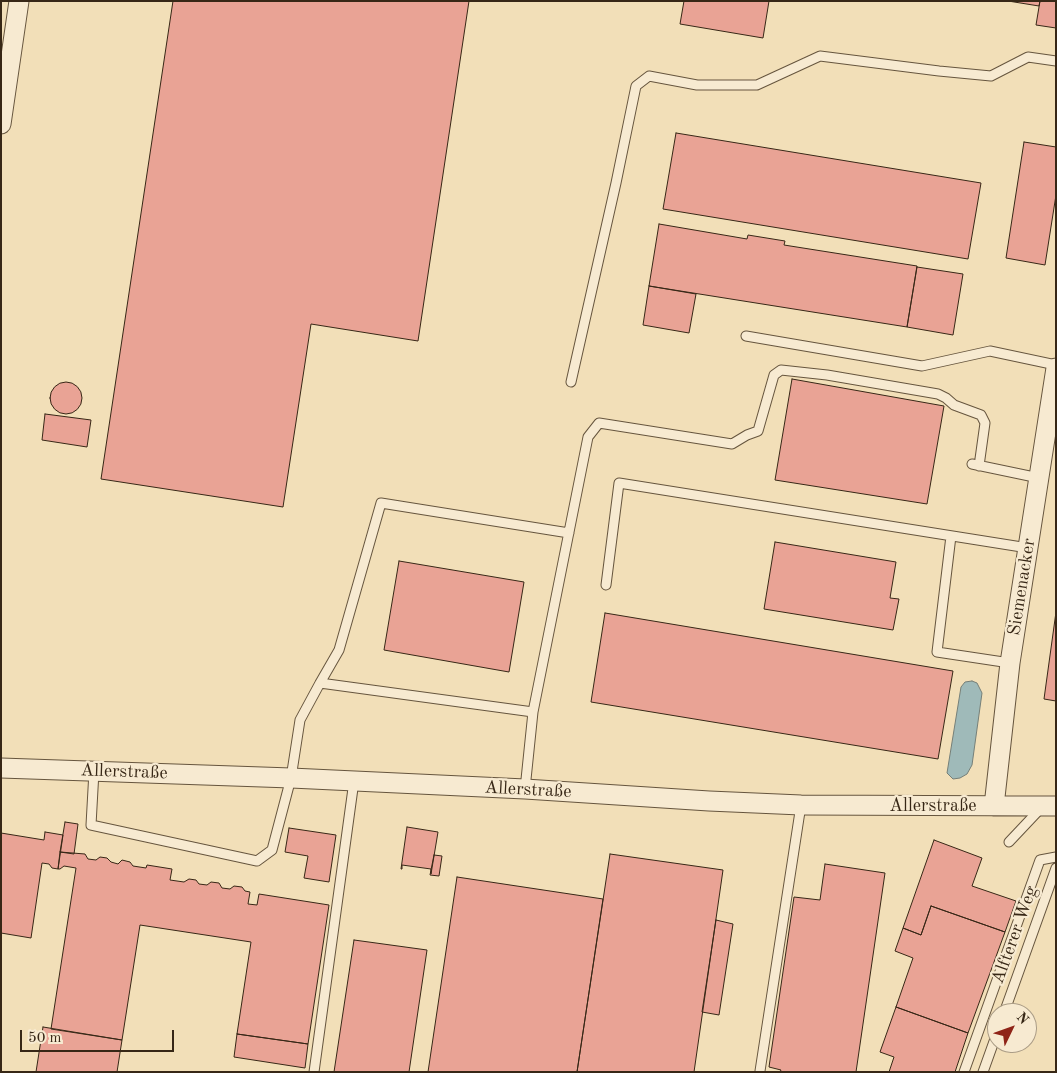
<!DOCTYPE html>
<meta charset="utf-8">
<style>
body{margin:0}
#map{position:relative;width:1057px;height:1073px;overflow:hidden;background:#f2dfb8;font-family:"Old Standard TT",serif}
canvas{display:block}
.frame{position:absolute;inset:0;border:2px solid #372716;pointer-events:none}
.north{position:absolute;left:987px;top:1003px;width:50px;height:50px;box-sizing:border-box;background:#f7ead1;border:1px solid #aa9c86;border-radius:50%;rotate:48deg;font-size:14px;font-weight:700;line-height:20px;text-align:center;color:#372716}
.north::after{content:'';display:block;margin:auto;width:18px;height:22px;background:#8f2418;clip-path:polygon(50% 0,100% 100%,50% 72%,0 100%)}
.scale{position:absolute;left:20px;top:1030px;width:154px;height:22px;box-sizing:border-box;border:2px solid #372716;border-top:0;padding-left:6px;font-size:15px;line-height:18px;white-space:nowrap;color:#372716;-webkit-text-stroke:4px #f7ead1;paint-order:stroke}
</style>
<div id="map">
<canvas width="1057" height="1073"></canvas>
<div class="frame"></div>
<div class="north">N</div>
<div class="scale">50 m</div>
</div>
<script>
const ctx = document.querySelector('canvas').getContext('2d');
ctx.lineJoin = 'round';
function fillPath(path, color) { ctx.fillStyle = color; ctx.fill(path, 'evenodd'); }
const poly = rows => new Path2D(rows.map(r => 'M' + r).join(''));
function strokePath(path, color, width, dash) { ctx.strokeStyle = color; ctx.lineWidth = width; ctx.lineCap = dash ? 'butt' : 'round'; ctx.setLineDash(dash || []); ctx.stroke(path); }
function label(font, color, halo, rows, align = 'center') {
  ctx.font = font + ' "Old Standard TT",serif'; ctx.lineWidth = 4.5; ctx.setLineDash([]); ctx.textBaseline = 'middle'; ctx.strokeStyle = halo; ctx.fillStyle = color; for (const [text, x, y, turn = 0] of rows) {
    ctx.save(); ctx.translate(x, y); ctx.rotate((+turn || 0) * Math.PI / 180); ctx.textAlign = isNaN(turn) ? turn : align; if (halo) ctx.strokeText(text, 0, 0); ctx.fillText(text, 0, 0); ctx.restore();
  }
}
const water = poly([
 [972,681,977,683,982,693,972,765,967,774,960,778,953,779,947,773,961,687,965,682,972,681]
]);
fillPath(water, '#9fbab9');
strokePath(water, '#757f78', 1);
const building = poly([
 [173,1,469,1,418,341,311,324,283,507,101,479,173,1],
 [684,1,769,1,763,38,680,24,684,1],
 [1008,1,1040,1,1039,6,1008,1],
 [1040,1,1056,1,1056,28,1036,25,1040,1],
 [676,133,981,183,968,259,663,209,676,133],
 [1024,142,1056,147,1056,195,1045,265,1006,258,1024,142],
 [659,224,747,239,748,235,785,241,784,245,917,266,907,327,649,286,659,224],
 [917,267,963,274,953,335,907,327,917,267],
 [649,286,696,294,689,333,643,325,649,286],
 [792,379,944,406,927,504,775,480,792,379],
 '50 398a16 16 0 1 1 32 0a16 16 0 1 1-32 0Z',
 [45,414,91,420,87,447,42,440,45,414],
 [775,542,896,562,890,598,899,599,893,630,764,609,775,542],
 [399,561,524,582,509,672,384,650,399,561],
 [1056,612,1056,701,1044,699,1056,612],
 [605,613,953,671,938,759,591,702,605,613],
 [65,822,78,824,74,854,60,852,65,822],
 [407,827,438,832,431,874,431,869,402,865,402,869,401,869,407,827],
 [289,828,336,835,329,882,304,878,308,856,285,852,289,828],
 [45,832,63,835,58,869,52,868,49,864,42,863,31,938,1,933,1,833,44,840,45,832],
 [934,840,982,858,972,886,1016,901,1005,932,931,906,921,935,903,928,934,840],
 [60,852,85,854,88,859,96,860,100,857,107,858,111,862,118,864,122,860,130,862,133,866,146,868,147,865,172,869,170,880,184,882,189,879,196,880,199,884,207,885,211,882,219,883,222,888,230,889,234,886,242,887,245,891,250,892,248,904,257,905,259,894,329,905,308,1044,237,1034,251,942,140,925,122,1040,51,1029,76,868,64,866,60,869,58,869,60,852],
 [610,854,723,870,694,1072,577,1072,610,854],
 [434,855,442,856,439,876,430,875,434,855],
 [825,864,885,873,856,1072,780,1072,781,1070,769,1067,794,897,820,900,825,864],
 [457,877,603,899,577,1072,428,1072,457,877],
 [931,906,1005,932,968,1033,896,1007,913,958,895,951,903,928,921,935,931,906],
 [716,920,733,924,719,1015,702,1012,716,920],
 [354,940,427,950,409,1072,334,1072,354,940],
 [896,1007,968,1033,955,1072,889,1072,894,1057,880,1052,896,1007],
 [43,1027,122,1040,117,1072,36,1072,43,1027],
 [237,1034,308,1044,305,1068,234,1057,237,1034]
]);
fillPath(building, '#e9a395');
strokePath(building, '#372716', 1);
const service = poly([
 [746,336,922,366,990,351,1056,365],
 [571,382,616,183,636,86,649,76,697,85,757,85,820,56,939,71,991,76,1028,57,1056,61],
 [972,464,1039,478],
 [951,536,937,652,1010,663],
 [606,585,619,483,1028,548],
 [320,683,533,712],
 [94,771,91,825,257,861,272,850,291,778,300,720,320,683,339,650,381,503,569,533],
 [525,789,533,712,588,437,599,423,732,444,747,435,758,431,774,375,781,370,827,375,938,394,946,398,954,405,981,415,985,423,979,466],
 [1009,842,1042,807],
 [1004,1013,1056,868],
 [760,1071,801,805],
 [314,1072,354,781],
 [964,1072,1040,860,1056,857],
 [983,1072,997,1033]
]);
const minor = poly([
 [1,124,19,1],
 [1,768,291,778,525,789,709,801,801,805,1056,806],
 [994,806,1010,663,1056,368]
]);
strokePath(service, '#66553e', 11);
strokePath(minor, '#66553e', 21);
strokePath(service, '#f7ead1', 9);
strokePath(minor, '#f7ead1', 19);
label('18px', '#372716', '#f7ead1', [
 ["Siemenacker",1022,587,-81],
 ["Allerstraße",124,772,2],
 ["Allerstraße",528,790,3],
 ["Allerstraße",933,806],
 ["Alfterer Weg",1015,935,-70]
]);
</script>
